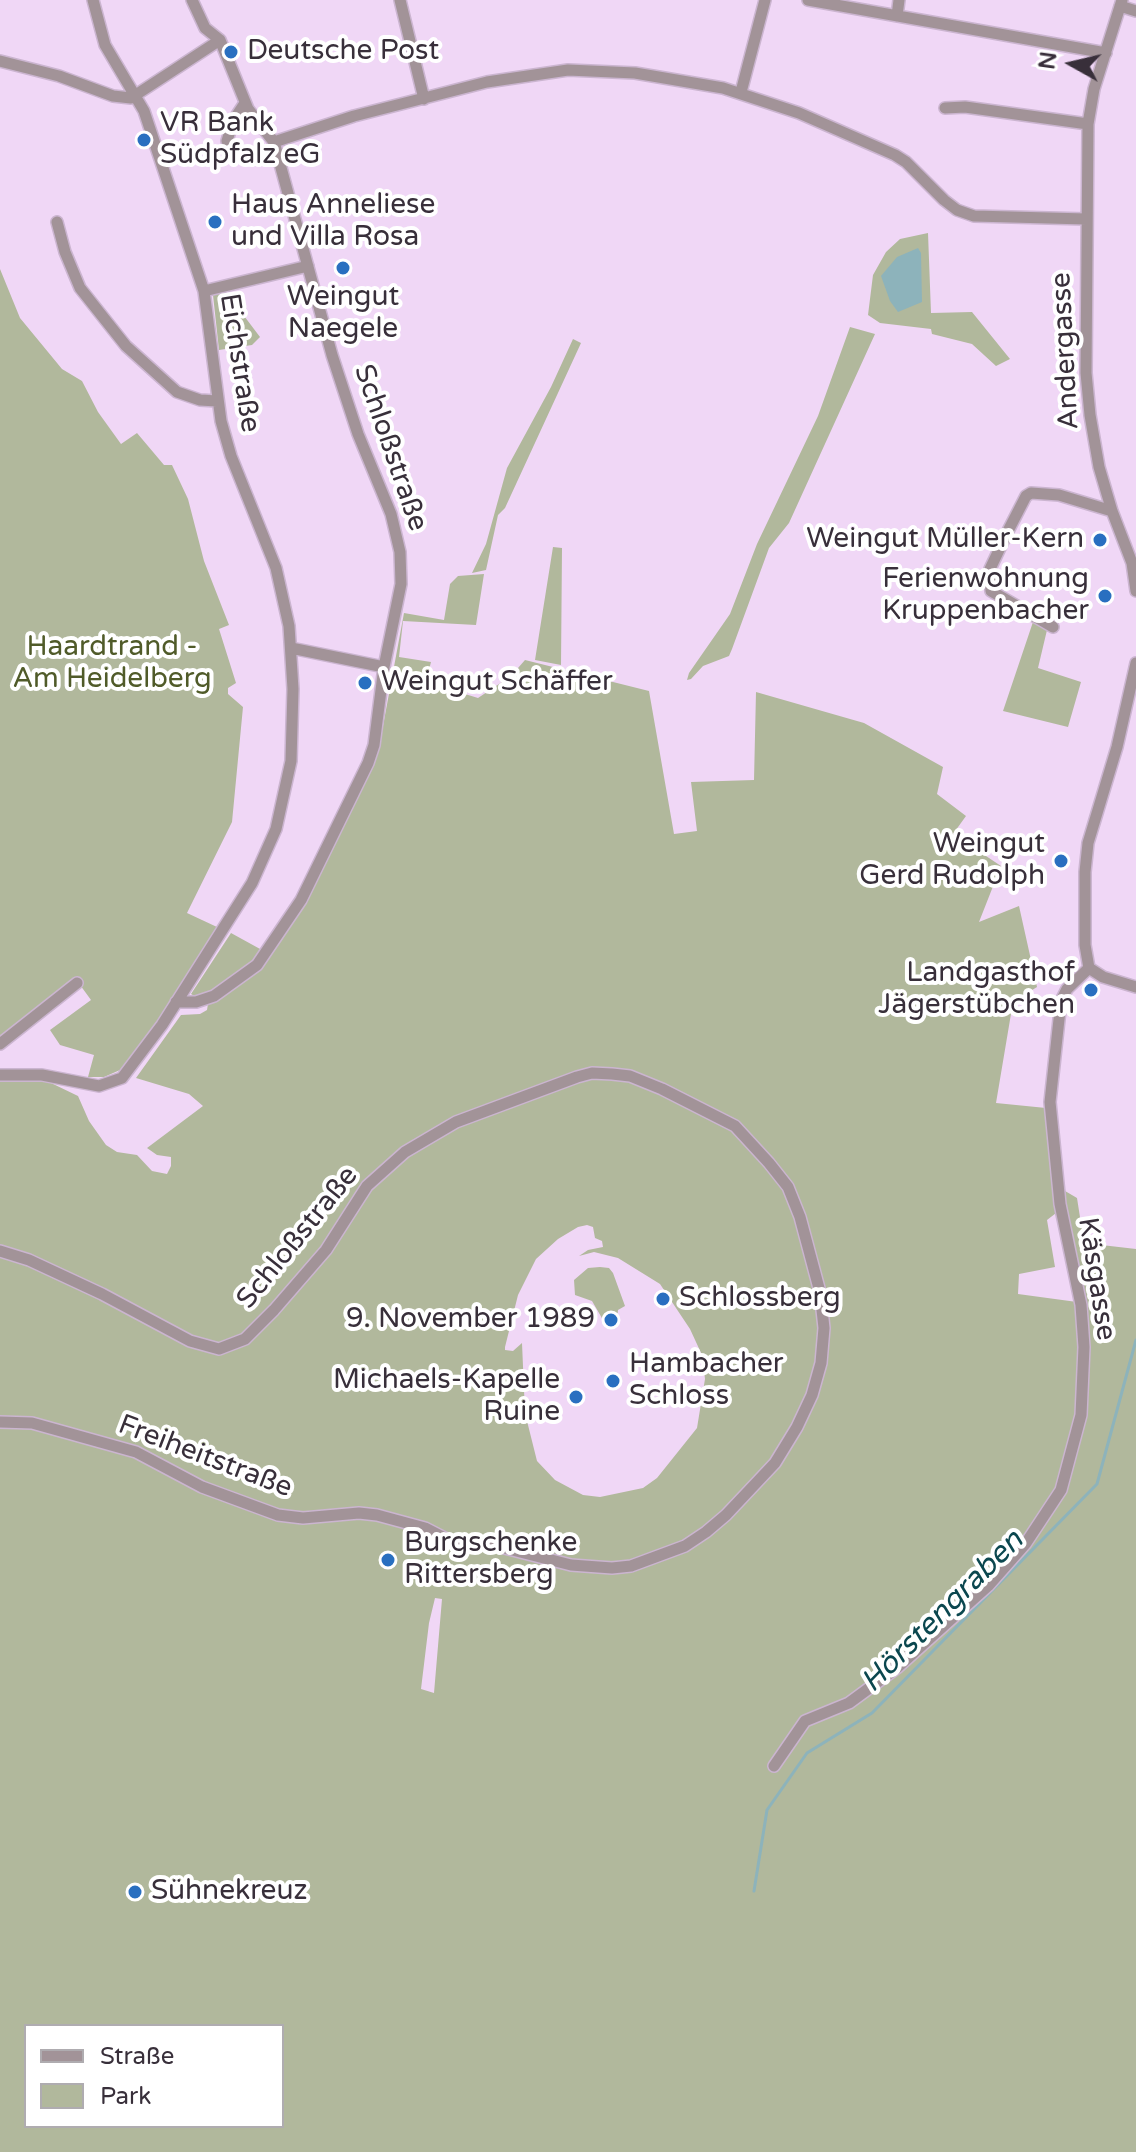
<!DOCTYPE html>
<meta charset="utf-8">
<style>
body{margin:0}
#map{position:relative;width:1136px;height:2152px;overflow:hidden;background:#f0d7f6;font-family:"Varela Round",sans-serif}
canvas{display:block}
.legend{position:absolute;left:24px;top:2024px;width:260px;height:104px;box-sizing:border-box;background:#fff;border:2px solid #afacb0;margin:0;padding:10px 14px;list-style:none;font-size:24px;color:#382f3a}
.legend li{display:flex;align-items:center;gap:16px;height:40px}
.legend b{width:40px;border:2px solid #afacb0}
.north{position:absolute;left:1032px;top:24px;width:80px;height:80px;-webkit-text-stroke:6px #fff;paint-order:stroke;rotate:278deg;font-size:22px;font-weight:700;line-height:32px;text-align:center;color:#382f3a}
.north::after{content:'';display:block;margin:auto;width:28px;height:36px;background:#382f3a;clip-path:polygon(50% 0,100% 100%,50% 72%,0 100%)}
</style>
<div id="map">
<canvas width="1136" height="2152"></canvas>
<ul class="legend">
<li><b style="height:10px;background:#a29398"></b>Straße</li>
<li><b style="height:22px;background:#b1b89c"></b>Park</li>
</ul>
<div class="north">N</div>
</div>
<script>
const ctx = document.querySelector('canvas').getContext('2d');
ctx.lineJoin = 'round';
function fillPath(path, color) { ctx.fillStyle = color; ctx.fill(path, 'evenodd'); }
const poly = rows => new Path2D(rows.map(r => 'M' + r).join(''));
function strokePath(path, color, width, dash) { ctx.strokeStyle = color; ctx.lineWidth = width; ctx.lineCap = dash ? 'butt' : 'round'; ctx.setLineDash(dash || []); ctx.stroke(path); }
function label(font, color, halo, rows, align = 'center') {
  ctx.font = font + ' "Varela Round",sans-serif'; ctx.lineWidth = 8; ctx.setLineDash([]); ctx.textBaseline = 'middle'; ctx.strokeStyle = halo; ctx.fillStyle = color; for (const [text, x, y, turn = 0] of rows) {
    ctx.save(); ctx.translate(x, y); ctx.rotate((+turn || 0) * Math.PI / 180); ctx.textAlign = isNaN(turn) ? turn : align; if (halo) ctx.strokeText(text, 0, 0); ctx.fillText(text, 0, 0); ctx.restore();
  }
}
fillPath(poly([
 [928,233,931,313,972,312,1010,359,996,366,972,344,932,334,931,329,880,323,868,315,873,275,886,252,900,239],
 [0,269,20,318,62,369,82,381,98,412,121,444,137,433,164,465,172,465,188,499,204,561,229,625,219,629,236,683,228,688,228,694,243,707,232,822,187,913,217,927,157,1023,120,1070,104,1077,88,1077,94,1055,60,1045,50,1030,91,1000,75,978,0,1040],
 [226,292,260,337,252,345,219,350,213,295],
 [850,327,875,334,789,523,769,548,732,649,729,656,703,666,691,679,687,680,689,673,730,614,757,544,818,416],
 [573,339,581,343,505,508,498,515,486,570,472,573,486,544,507,468,551,387],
 [553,547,562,548,561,665,535,660],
 [484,574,476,625,403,621,399,657,431,662,426,682,478,698,511,676,525,660,649,691,674,834,697,831,691,782,754,780,756,692,864,723,943,767,937,794,966,816,953,834,1001,866,979,922,1019,906,1037,987,1013,1002,996,1103,1046,1108,1060,1210,1047,1220,1055,1267,1019,1274,1018,1294,1077,1302,1079,1384,1087,1368,1060,1188,1077,1198,1084,1243,1136,1249,1136,2152,0,2152,0,1080,49,1082,78,1096,89,1121,106,1145,117,1152,137,1155,152,1171,167,1174,171,1166,171,1157,157,1155,147,1148,203,1106,189,1094,136,1078,181,1015,200,1014,207,1010,208,1004,191,994,231,933,271,955,304,904,380,742,404,613,444,620,450,584,458,576],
 [587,1225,593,1227,595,1238,602,1241,603,1247,588,1250,579,1256,594,1252,618,1258,660,1284,690,1329,702,1355,705,1379,697,1428,657,1478,643,1488,600,1497,583,1495,555,1480,537,1461,525,1413,522,1343,513,1351,505,1350,505,1347,518,1295,536,1259,558,1239,578,1227],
 [435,1598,442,1599,434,1693,421,1689,429,1623],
 [26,2026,282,2026,282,2126,26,2126],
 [1035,616,1052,625,1047,630,1038,668,1081,682,1068,727,1003,711],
 [600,1267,609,1268,613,1273,625,1306,618,1310,617,1320,606,1325,592,1301,575,1295,574,1280,588,1268]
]), '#b1b89c');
fillPath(poly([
 [918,248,921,253,922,302,898,312,890,301,881,276,897,257]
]), '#8db3bb');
strokePath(poly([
 [754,1891,767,1810,807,1753,872,1713,1097,1484,1136,1340]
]), '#8db3bb', 3);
const minor = poly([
 [192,0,205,28,220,40],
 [400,0,424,99],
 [808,0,1106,53],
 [1122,0,1094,89,1088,124,1086,373,1090,415,1099,467,1112,511,1132,563,1136,591],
 [1120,6,1136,11],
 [897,16,899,0],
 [0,61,59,76,113,96,131,98,220,40],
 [741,92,765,0],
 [945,108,965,107,1088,124],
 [227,141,233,121,245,103],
 [274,142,354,116,487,82,568,70,635,73,723,88,799,113,895,155,906,162,944,200,957,210,974,216,1086,219],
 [57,222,65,252,80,288,126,346,177,392,200,400,217,401],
 [204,291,308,266],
 [1053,627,991,591,990,569,1008,531,1026,496,1031,493,1059,495,1112,511],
 [291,648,384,667],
 [1136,663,1117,747,1088,843,1085,872,1085,945,1089,968,1103,977,1136,987],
 [176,1002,196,1002,214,996,257,965,301,900,368,763,374,745,384,667,401,584,400,552,391,514,358,434,332,355,274,142,248,109,220,40],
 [0,1044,77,983],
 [0,1075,42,1075,99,1086,122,1078,162,1025,252,883,276,829,291,761,293,689,289,626,276,568,231,456,221,421,204,291,144,111,105,45,93,0],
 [0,1251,29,1260,102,1294,190,1341,219,1349,245,1339,274,1310,326,1250,367,1186,405,1152,456,1122,577,1077,592,1073,612,1074,630,1076,662,1089,735,1126,769,1163,788,1187,800,1217,820,1292,824,1328,821,1363,812,1395,797,1427,775,1463,726,1515,706,1532,685,1546,631,1566,612,1568,571,1565,489,1544,456,1544,425,1528,377,1515,359,1513,303,1518,278,1515,202,1487,136,1452,32,1423,0,1422],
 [774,1766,805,1721,849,1703,898,1667,988,1586,1026,1543,1061,1490,1081,1415,1084,1347,1081,1305,1060,1204,1050,1102,1061,1001,1067,989,1089,968]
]);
strokePath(minor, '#cbb5d0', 14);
strokePath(minor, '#a29398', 11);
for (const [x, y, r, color] of [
 [231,52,8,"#296fc0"],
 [144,140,8,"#296fc0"],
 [215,222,8,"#296fc0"],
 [343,268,8,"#296fc0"],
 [1100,540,8,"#296fc0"],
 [1105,596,8,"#296fc0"],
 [365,683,8,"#296fc0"],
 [1061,861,8,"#296fc0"],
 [1091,990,8,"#296fc0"],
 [663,1299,8,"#296fc0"],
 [611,1320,8,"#296fc0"],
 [613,1381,8,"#296fc0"],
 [576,1397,8,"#296fc0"],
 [388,1560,8,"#296fc0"],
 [135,1892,8,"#296fc0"]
]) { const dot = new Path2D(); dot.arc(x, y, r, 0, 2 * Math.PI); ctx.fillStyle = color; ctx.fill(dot); strokePath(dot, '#fff', 3); }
label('28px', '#382f3a', '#fff', [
 ["Deutsche Post",247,52],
 ["VR Bank",160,124],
 ["Südpfalz eG",160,156],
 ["Haus Anneliese",231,206],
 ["und Villa Rosa",231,238],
 ["Weingut",343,298,"center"],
 ["Naegele",343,330,"center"],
 ["Weingut Müller-Kern",1084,540,"right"],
 ["Ferienwohnung",1089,580,"right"],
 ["Kruppenbacher",1089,612,"right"],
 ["Weingut Schäffer",381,683],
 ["Weingut",1045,845,"right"],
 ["Gerd Rudolph",1045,877,"right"],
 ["Landgasthof",1075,974,"right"],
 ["Jägerstübchen",1075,1006,"right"],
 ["Schlossberg",679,1299],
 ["9. November 1989",595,1320,"right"],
 ["Hambacher",629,1365],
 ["Schloss",629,1397],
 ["Michaels-Kapelle",560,1381,"right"],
 ["Ruine",560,1413,"right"],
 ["Burgschenke",404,1544],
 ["Rittersberg",404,1576],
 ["Sühnekreuz",151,1892]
], 'left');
label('28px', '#382f3a', '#fff', [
 ["Andergasse",1066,351,-93],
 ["Eichstraße",239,363,81],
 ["Schloßstraße",390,448,71],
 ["Schloßstraße",298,1238,-51],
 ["Käsgasse",1096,1279,81],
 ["Freiheitstraße",205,1457,21]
]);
label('28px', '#505b29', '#fff', [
 ["Haardtrand -",112,648],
 ["Am Heidelberg",112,680]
]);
label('italic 30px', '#0b474f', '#fff', [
 ["Hörstengraben",943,1612,-45]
]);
</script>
